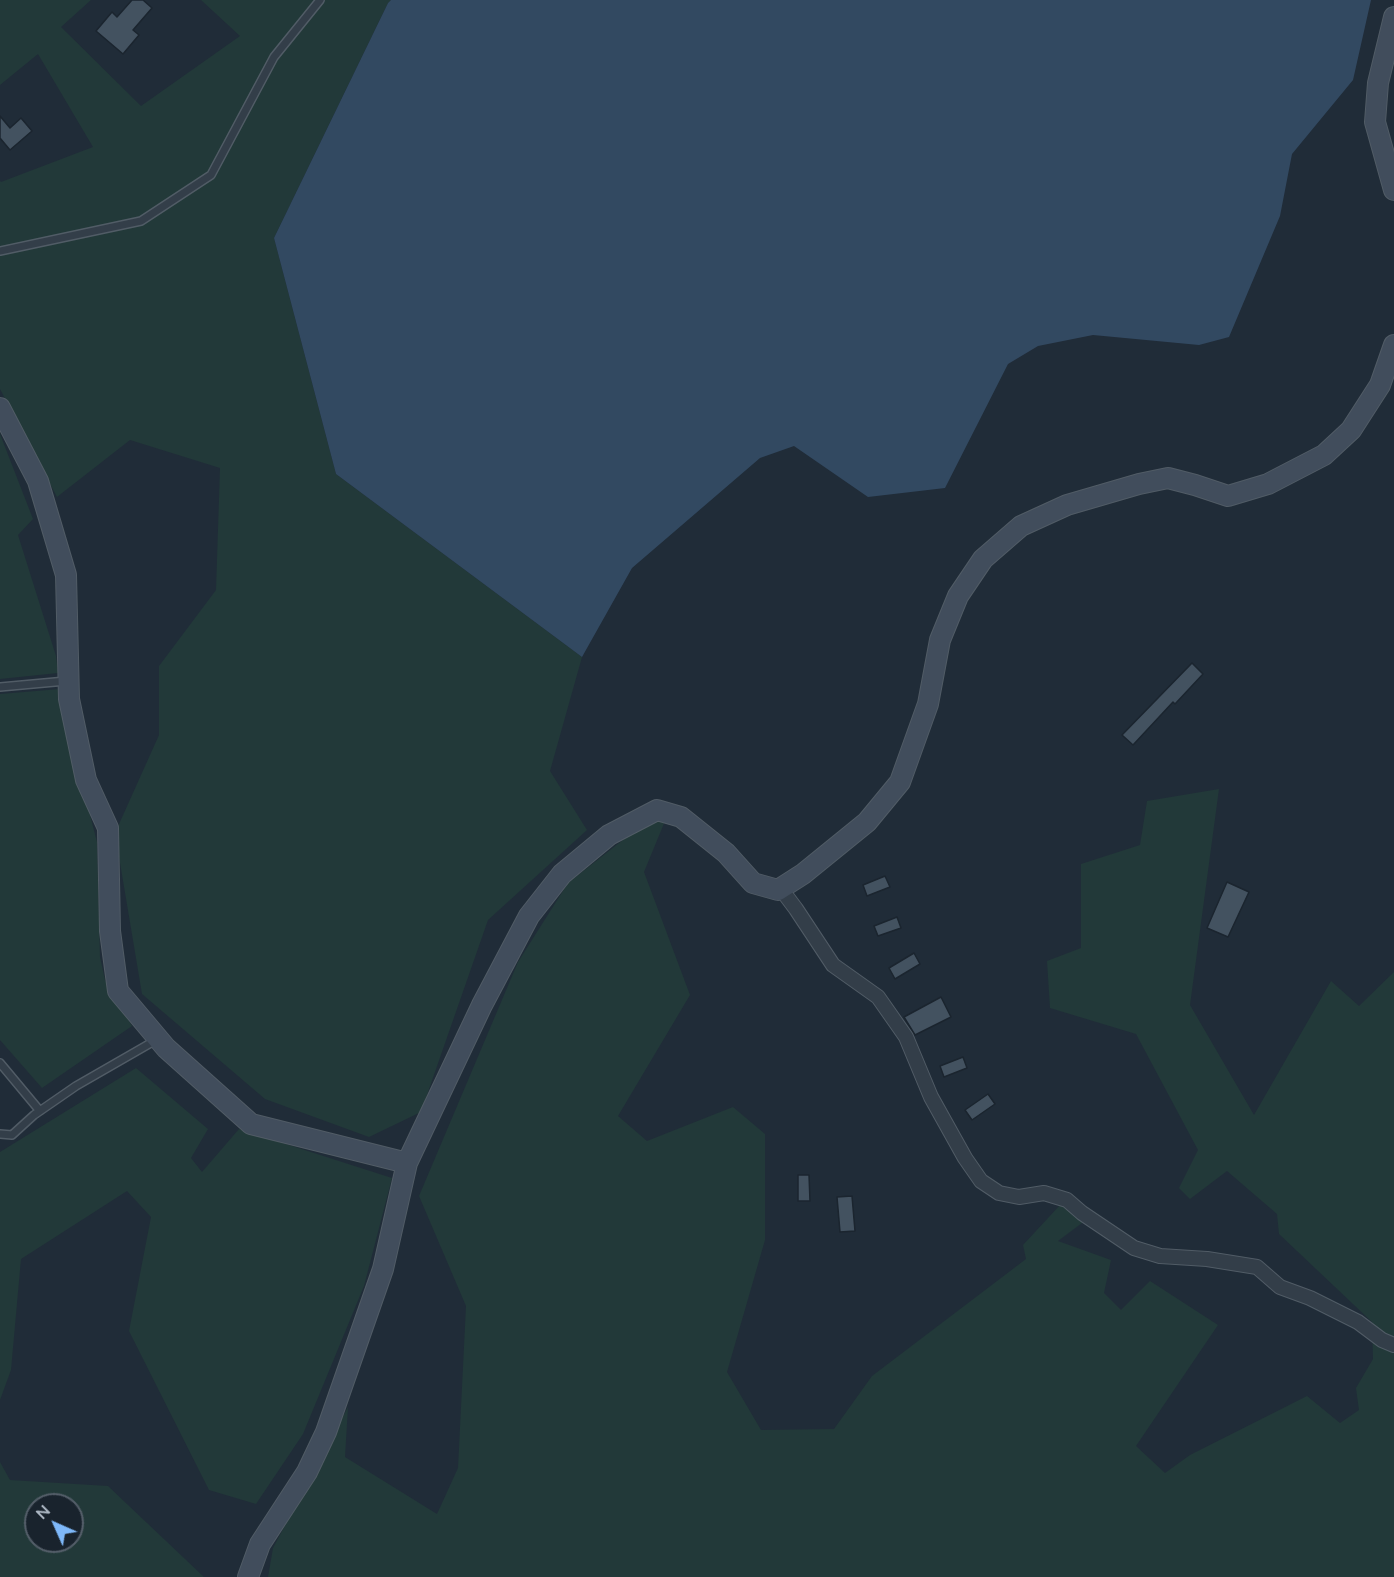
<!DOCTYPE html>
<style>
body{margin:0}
#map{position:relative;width:1394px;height:1577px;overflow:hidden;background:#202c38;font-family:Lato,sans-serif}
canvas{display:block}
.north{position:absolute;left:24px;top:1493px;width:60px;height:60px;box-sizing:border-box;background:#19232d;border:2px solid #555f6a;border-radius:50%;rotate:315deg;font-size:16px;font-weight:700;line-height:24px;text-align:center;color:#aeb9c5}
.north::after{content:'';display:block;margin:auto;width:21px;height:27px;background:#7eb8fa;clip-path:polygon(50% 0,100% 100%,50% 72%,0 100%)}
</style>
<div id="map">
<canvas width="1394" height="1577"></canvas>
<div class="north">N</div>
</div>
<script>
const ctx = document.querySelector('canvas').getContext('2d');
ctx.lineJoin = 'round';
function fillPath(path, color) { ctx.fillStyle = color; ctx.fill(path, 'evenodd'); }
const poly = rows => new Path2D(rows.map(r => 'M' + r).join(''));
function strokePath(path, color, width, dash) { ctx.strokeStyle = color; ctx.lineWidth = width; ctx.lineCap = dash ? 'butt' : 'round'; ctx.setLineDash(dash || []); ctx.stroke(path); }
fillPath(poly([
 [0,0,91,0,61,27,141,106,240,36,201,0,391,0,388,3,274,238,336,474,582,657,550,771,587,830,488,920,421,1112,369,1137,265,1099,142,994,115,833,159,735,159,666,216,590,220,468,130,440,57,497,0,389,0,181,1,182,93,147,38,54,0,85],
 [0,434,33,519,18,535,56,656,58,673,0,679],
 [60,689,63,711,97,842,100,957,105,980,132,1026,42,1088,0,1040,0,694],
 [1219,789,1190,1005,1254,1115,1331,981,1359,1006,1394,972,1394,1577,268,1577,273,1548,348,1407,345,1457,437,1514,458,1468,466,1306,419,1196,518,962,568,883,646,822,665,821,644,872,690,995,618,1116,647,1141,733,1107,765,1134,765,1240,727,1372,761,1430,834,1429,872,1376,1026,1259,1023,1245,1061,1204,1086,1220,1058,1241,1111,1260,1104,1293,1121,1310,1150,1281,1218,1325,1136,1446,1165,1473,1190,1455,1307,1396,1340,1423,1359,1410,1356,1388,1373,1359,1372,1322,1279,1234,1277,1214,1227,1171,1190,1199,1179,1188,1198,1150,1136,1034,1050,1008,1047,961,1081,948,1081,864,1140,845,1147,801],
 [136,1068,208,1129,191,1158,202,1172,239,1129,392,1178,364,1286,303,1434,256,1504,209,1490,129,1331,151,1217,127,1191,21,1259,11,1370,0,1400,0,1152],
 [0,1462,10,1480,108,1486,204,1577,0,1577],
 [36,1505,72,1505,72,1541,36,1541]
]), '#223939');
fillPath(poly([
 [391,0,1371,0,1353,80,1292,154,1280,216,1229,337,1199,345,1093,335,1038,346,1008,364,945,488,868,497,794,446,760,458,632,568,582,657,336,474,274,238,388,3]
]), '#324961');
const building = poly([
 [132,0,143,0,152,8,133,30,139,35,123,54,96,31,112,12,117,17,132,0],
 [0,116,10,128,21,118,32,131,10,150,0,138,0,116],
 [1192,663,1203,674,1175,704,1173,702,1133,745,1122,735,1192,663],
 [885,876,890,887,867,896,863,885,885,876],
 [1227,882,1249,892,1228,937,1207,928,1227,882],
 [897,917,901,928,878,936,874,926,897,917],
 [914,953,920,964,895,979,889,968,914,953],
 [941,997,951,1017,915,1035,904,1017,941,997],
 [963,1057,967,1068,944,1077,940,1066,963,1057],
 [988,1094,995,1104,972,1120,965,1110,988,1094],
 [798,1175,809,1175,810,1201,798,1201,798,1175],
 [852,1196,855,1231,840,1232,837,1197,852,1196]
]);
fillPath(building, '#435260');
strokePath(building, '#1b252f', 1.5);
const lane = poly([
 [0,251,141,221,211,175,274,57,320,0],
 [0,687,66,681],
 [0,1063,40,1111],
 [0,1134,12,1135,34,1115,76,1086,156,1040]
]);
const street = poly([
 [781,889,796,909,833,965,878,997,906,1037,931,1097,965,1158,981,1181,999,1193,1019,1197,1044,1193,1067,1200,1082,1213,1134,1248,1160,1256,1207,1259,1257,1267,1280,1287,1310,1298,1358,1322,1382,1340,1394,1345]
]);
const secondary = poly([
 [1394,17,1378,83,1375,122,1394,190],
 [0,408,38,481,66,575,69,699,86,780,108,828,110,931,118,991,166,1048,251,1124,407,1163,383,1269,326,1432,307,1472,260,1544,248,1577],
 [407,1163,482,1005,529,916,562,874,609,835,657,810,681,817,726,853,753,883,778,890,803,874,867,822,900,782,928,704,940,640,958,596,983,559,1021,526,1067,505,1139,484,1168,478,1195,485,1228,496,1268,484,1324,455,1351,430,1380,385,1394,345]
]);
strokePath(lane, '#515c66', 10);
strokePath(street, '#515c66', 16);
strokePath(secondary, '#515c66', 22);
strokePath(lane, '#333e49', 7);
strokePath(street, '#333e49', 14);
strokePath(secondary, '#414d5c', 20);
</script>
